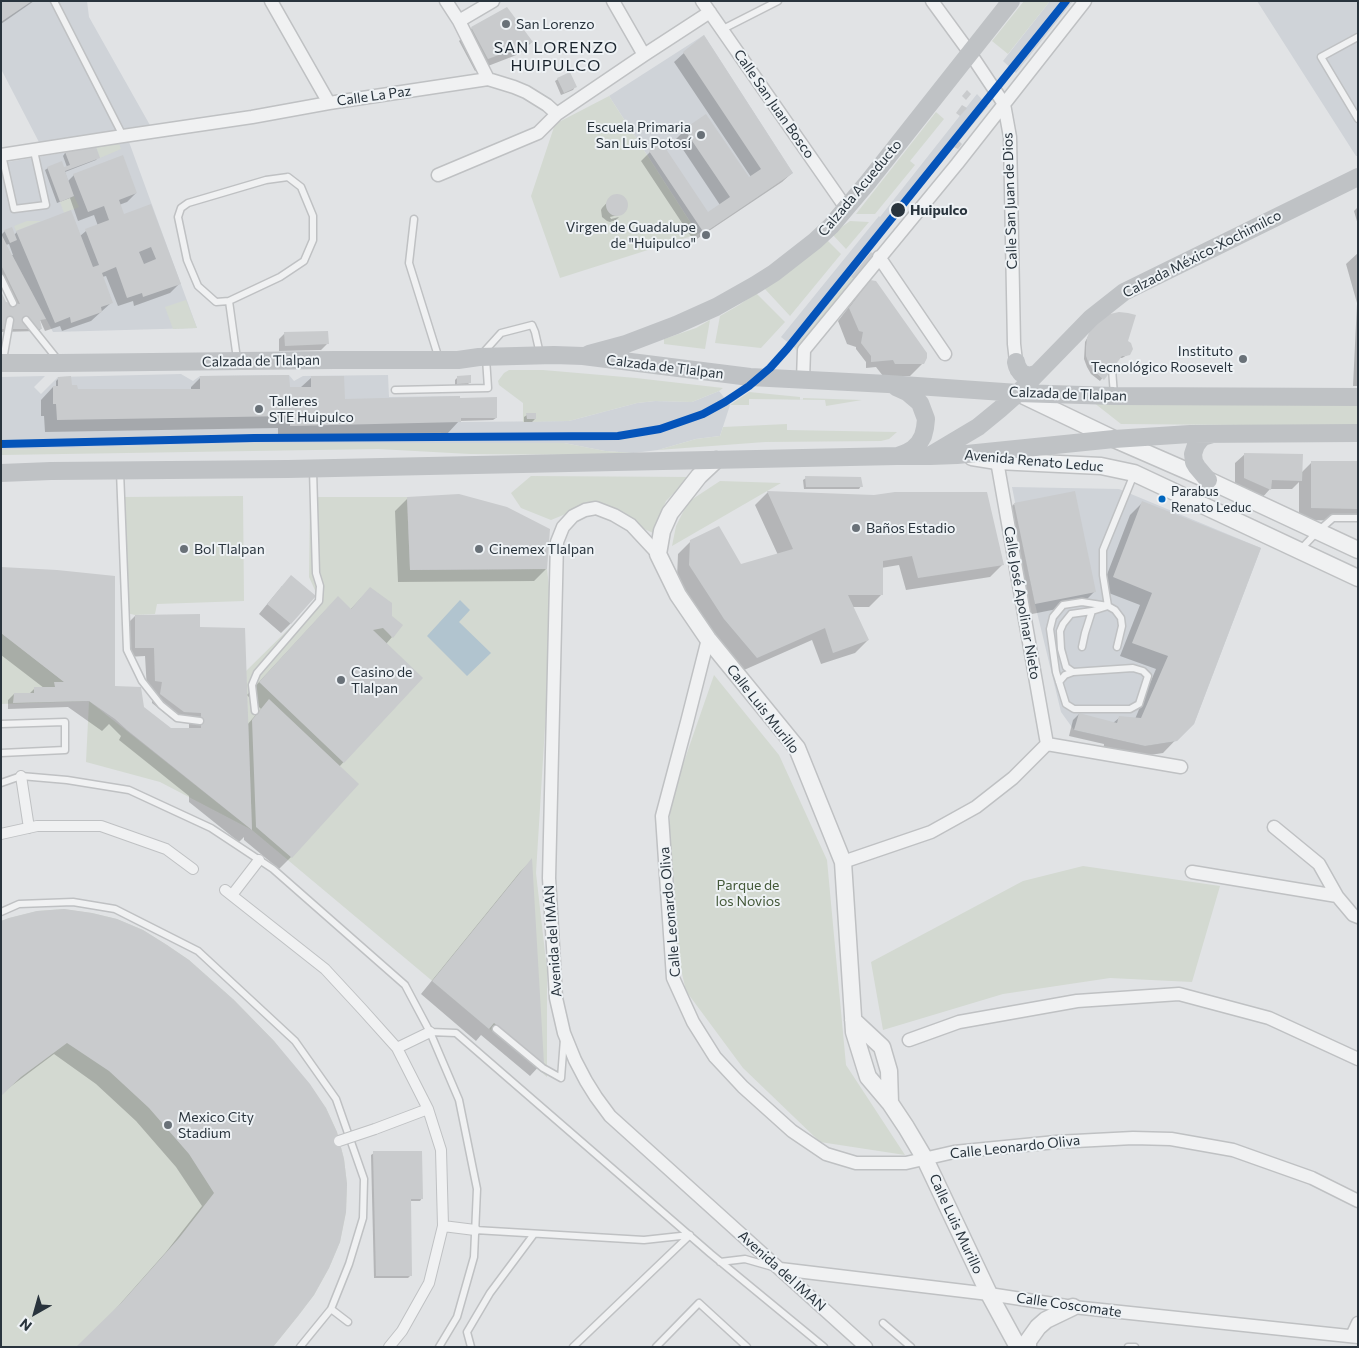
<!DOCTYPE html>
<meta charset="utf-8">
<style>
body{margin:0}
#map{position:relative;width:1359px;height:1348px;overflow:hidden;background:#e1e3e5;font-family:Commissioner,sans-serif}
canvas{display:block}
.frame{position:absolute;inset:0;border:2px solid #29343d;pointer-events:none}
.north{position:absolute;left:10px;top:1288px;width:50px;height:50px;-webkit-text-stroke:4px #eef2f5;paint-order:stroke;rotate:218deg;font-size:14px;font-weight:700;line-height:20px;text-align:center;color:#29343d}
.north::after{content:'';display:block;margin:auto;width:18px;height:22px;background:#29343d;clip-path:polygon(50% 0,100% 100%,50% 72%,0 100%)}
</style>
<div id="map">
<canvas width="1359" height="1348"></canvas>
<div class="frame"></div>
<div class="north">N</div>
</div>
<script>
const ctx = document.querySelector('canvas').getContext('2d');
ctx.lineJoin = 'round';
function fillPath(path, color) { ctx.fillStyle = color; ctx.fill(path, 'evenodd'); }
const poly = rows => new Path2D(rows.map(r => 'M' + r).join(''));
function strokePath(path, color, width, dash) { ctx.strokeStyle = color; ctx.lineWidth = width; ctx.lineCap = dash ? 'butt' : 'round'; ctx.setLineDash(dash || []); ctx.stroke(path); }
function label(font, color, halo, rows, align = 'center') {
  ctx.font = font + ' Commissioner,sans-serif'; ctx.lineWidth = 4; ctx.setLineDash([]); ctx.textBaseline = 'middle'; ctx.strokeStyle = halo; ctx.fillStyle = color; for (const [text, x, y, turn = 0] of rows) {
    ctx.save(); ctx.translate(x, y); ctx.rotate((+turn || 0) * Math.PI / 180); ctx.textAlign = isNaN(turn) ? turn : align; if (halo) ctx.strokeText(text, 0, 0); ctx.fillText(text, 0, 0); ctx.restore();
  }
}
fillPath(poly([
 [1,1,87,1,89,17,151,127,41,146,1,69],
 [1050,1,1073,1,1016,73,1003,61],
 [1257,1,1358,1,1358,156,1356,156],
 [704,35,793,173,698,234,609,96],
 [977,94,988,106,914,196,795,348,781,337,879,216,880,217],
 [129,142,197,328,53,332,1,234,1,163],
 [181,374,193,381,200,376,289,375,294,381,303,376,388,375,389,397,460,396,461,422,569,421,637,403,655,401,692,402,719,391,730,405,720,436,696,439,658,450,633,453,605,451,564,443,254,443,1,450,1,377,45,376,34,387,41,394,58,377],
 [1012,487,1119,489,1261,548,1194,724,1177,741,1145,746,1074,730,1061,712,1035,604]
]), '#cfd3d8');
fillPath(poly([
 [1024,1,1050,1,1008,54,992,41],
 [609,96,698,234,560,278,531,196,555,124],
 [936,112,944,119,910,161,915,165,875,214,856,214],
 [119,143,121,149,100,158,96,147],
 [74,196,79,207,64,213,60,202],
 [27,221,41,221,16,231,14,226],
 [850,221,869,222,846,249,832,234],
 [825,238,841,254,790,316,764,288],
 [851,277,854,279,796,350,795,348],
 [756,293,785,322,761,348,715,343,720,316,739,305],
 [186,300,197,328,173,329,165,307],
 [710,320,705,349,664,344,664,339,696,328],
 [509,370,543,370,636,378,723,388,719,391,692,402,655,401,637,403,569,421,523,422,523,403,499,385,498,381,504,373],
 [749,392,800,397,800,400,803,400,803,398,862,400,826,406,825,400,749,399,749,405,730,405],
 [1358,399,1358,426,1121,424,1093,402],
 [787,424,787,430,897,432,889,439,881,441,765,442,658,450,696,439,720,436,723,427],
 [254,443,564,443,605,451,633,453,600,455,470,454,378,449,1,455,1,450],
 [531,476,690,477,666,501,653,533,590,504,551,520,521,508,511,493],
 [720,481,781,483,672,546,676,526,688,502],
 [243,496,244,601,157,604,155,614,135,615,127,613,124,497],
 [310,497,407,497,410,570,547,569,552,613,536,873,547,970,547,1077,252,830,160,782,86,762,89,701,1,704,1,633,89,701,252,830,246,671,319,599,309,577],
 [714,675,779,755,827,860,846,1065,905,1155,820,1142,743,1068,686,991,665,899,671,799],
 [1083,866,1220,886,1192,982,1110,978,1003,994,883,1030,871,962,1023,881],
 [64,909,92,913,117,919,143,930,167,945,189,960,234,1000,274,1041,326,1108,337,1132,344,1159,347,1184,346,1212,340,1242,329,1268,314,1295,298,1316,273,1347,1,1347,1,921,9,918,37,911]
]), '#d3d9d1');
fillPath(poly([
 [460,600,470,610,459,622,491,653,467,676,427,636]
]), '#b1c4cf');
fillPath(poly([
 [1,1,34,1,1,24],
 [472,28,532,42,519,54,475,71,459,41],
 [684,53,792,173,782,182,694,241,641,161,650,152,708,213,720,205,676,139,685,130,748,179,751,177,674,62],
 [558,79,575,87,573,90,561,95,555,81],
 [95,149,98,157,96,160,65,172,68,181,74,175,136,193,127,202,119,205,123,216,150,205,180,283,170,293,134,306,133,301,118,306,106,276,102,277,112,302,91,321,62,331,60,326,45,331,40,320,39,320,41,329,38,331,1,332,1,295,6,304,12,304,1,283,1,235,5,231,14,235,17,232,80,236,86,231,98,226,94,215,78,221,70,198,57,203,45,170,48,168,63,168,67,167,63,156,65,153],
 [9,244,13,255,11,255,6,245],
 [613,196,619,196,625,199,627,208,622,214,610,217,611,219,619,217,616,220,610,222,607,221,602,217,601,210,602,208],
 [1358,207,1358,225,1354,211],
 [1358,253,1358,386,1353,386,1357,303,1346,264],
 [870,282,923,363,910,376,883,376,876,367,866,368,866,362,856,349,856,347,847,344,838,321,858,295],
 [1093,327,1127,341,1129,354,1122,358,1118,358,1100,381,1091,374,1087,367,1084,359,1085,342],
 [285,333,327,344,321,350,279,351,279,339],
 [201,377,289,389,300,388,312,377,344,400,459,401,496,418,493,420,459,421,447,434,278,438,278,428,45,432,44,416,41,416,41,400,53,387,56,387,56,381,59,378,76,390,191,389,191,387],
 [457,378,470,382,467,385,455,386,455,380],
 [527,415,535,419,532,422,524,422,524,417],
 [1245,454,1301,473,1312,462,1358,463,1358,521,1299,520,1299,482,1292,489,1270,489,1261,499,1235,487,1235,463],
 [806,478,861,486,859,489,804,489,803,480],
 [768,492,875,497,1003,564,990,577,906,590,899,565,881,568,882,594,869,607,852,607,868,640,855,653,821,664,812,640,744,670,712,632,677,578,678,554,691,541,741,566,778,555,755,505],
 [408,498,546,569,534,581,398,582,395,511],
 [1143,502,1192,723,1163,753,1131,758,1103,752,1104,744,1069,736,1073,720,1079,714,1113,723,1119,718,1135,719,1156,669,1120,656,1140,605,1101,590,1130,515],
 [1014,504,1095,591,1082,604,1022,616,1002,516],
 [1,568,114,689,142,707,170,729,189,729,189,722,174,721,152,703,153,690,147,690,145,656,127,657,126,625,135,616,199,631,247,725,261,709,247,695,325,611,350,610,361,598,392,637,386,644,421,678,339,767,291,857,279,869,244,840,244,837,239,842,189,802,189,796,119,740,121,736,109,724,102,731,68,707,8,709,8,700,14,694,29,694,35,688,44,688,1,655],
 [282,586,291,623,281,633,259,614],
 [531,861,542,1063,530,1076,481,1035,476,1041,421,994,520,872],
 [117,920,271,1347,112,1313,166,1252,202,1206,176,1167,136,1121,96,1084,54,1054,6,1090],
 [374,1153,422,1198,420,1201,409,1201,411,1275,408,1278,374,1278,371,1155]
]), '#0003');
fillPath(poly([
 [1,1,32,1,1,22],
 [507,7,533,42,488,59,471,27],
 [704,35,793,173,704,233,649,151,662,143,708,212,730,197,684,129,706,114,749,177,761,169,683,52],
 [570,72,577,87,564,93,557,78],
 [967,90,971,94,966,100,962,96],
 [962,105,967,108,960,116,956,113],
 [959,141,962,144,958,149,954,147],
 [96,147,100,158,65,171,74,196,60,202,47,167,62,161,64,167,70,165,65,152],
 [123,155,137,193,119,200,124,214,151,204,181,284,143,297,142,293,127,298,116,267,102,273,113,303,101,307,102,312,71,323,70,317,55,323,16,231,71,210,93,267,99,265,85,229,109,220,104,206,88,212,73,174],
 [151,247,156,259,144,264,139,252],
 '606 205a11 11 0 1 1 22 0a11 11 0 1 1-22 0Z',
 [12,227,17,240,10,243,4,230],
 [1,234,46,319,40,320,42,329,1,329,1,291,6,302,20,304,1,265],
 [871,252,874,255,854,279,851,277],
 [870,280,876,281,881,288,927,353,927,358,924,364,895,364,893,360,871,362,871,356,861,343,863,332,859,331,849,308],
 [1119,312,1128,313,1136,315,1128,341,1131,343,1133,349,1130,355,1126,356,1122,356,1104,380,1094,371,1089,364,1086,356,1086,347,1087,338,1090,330,1102,318,1110,314],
 [328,331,329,344,285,346,284,332],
 [289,375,290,387,311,387,311,376,344,376,345,399,460,396,460,398,497,397,497,418,461,418,461,422,290,426,290,416,57,420,56,404,53,404,53,386,58,386,58,377,71,376,72,385,77,385,78,389,200,389,200,376],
 [471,375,471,383,457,384,457,376],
 [526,413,536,413,536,419,527,419],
 [1244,453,1303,454,1302,481,1272,480,1271,490,1244,478],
 [1311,461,1358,461,1358,509,1311,508],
 [805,476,861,477,863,487,806,487],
 [767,491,874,495,895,492,987,492,1004,565,918,578,912,556,883,561,883,595,848,595,869,640,833,653,825,628,757,658,724,619,689,565,690,540,719,526,741,564,793,549],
 [1075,491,1096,592,1035,604,1014,503],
 [459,494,507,507,550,529,547,569,410,570,407,497],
 [1142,501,1261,548,1194,724,1177,741,1145,746,1074,730,1079,713,1117,723,1119,716,1141,718,1168,656,1132,643,1152,593,1113,577],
 [1,567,57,570,115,576,115,686,141,687,144,707,171,728,201,728,201,713,184,712,160,694,162,682,155,681,154,648,135,648,135,615,200,614,200,627,245,628,252,830,127,730,115,719,89,701,13,703,14,693,34,693,34,687,55,687,54,682,64,682,1,633],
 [291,575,316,596,291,624,267,604],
 [370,587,392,603,392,616,403,625,393,638,383,628,373,630,423,678,344,763,259,682,338,596,351,609],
 [269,699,359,784,292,858,256,827,252,720],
 [532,858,544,1064,494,1023,489,1029,432,981],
 [64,909,92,913,117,919,143,930,167,945,189,960,234,1000,274,1041,310,1084,326,1108,337,1132,344,1159,347,1184,346,1212,340,1242,329,1268,314,1295,298,1316,273,1347,76,1347,122,1302,179,1238,214,1193,189,1154,149,1108,109,1071,67,1043,21,1077,1,1096,1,921,9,918,37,911],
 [373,1151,422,1151,423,1199,411,1199,412,1276,376,1276]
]), '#c9cbcd');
const service = poly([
 [54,1,123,136],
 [723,29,778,1],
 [1358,37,1321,57,1358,119],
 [2,155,14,209,46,205,34,151],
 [288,177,301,187,313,216,313,240,304,261,280,277,229,301,216,302,198,286,187,260,178,217,181,208,188,203,266,180,288,177],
 [414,219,409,263,439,359],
 [1,278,13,303],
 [229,301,237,359],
 [26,320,58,360],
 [482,354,501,333,532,325,535,332,540,354],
 [3,360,10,320],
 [1112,369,1114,395],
 [395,390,488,388,486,358],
 [120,471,127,650,142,681,161,705,177,718,200,721],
 [1300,550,1317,532,1333,518,1358,518],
 [1108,606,1092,611,1071,614,1063,624,1060,631,1061,649,1066,667,1073,672,1133,668,1143,671,1148,676,1139,704,1130,709,1074,709,1066,704,1056,672,1050,629,1053,617,1063,605,1082,602,1108,606,1115,610,1121,618,1122,626,1117,647],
 [1108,606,1103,575,1103,550,1134,474],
 [1082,647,1085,633,1092,611],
 [1059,682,1065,675,1073,672],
 [255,711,252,685,257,673,319,601,320,586,316,573,313,470],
 [1,724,65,722,65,750,1,753],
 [1,783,21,776,67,780,129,790,211,828,273,869,405,985,430,1032,459,1100,477,1189,474,1257,457,1317,439,1347],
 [1,912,19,904,73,902,115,909,198,951,295,1041,336,1099,364,1179,363,1218,349,1264,331,1309,300,1347],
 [496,1029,543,1068,561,1078,564,1039],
 [430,1032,456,1033,711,1254,824,1347],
 [475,1230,644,1240,690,1235],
 [720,1262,745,1259,773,1267],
 [331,1309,348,1322],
 [883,1323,911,1347],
 [471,1347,467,1332,490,1293,534,1234],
 [573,1347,690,1235],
 [656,1347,699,1303,747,1347],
 [1128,1347,1135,1347]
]);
const pedestrian = poly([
 [21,776,29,828],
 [1,834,37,826,101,826,166,849,193,869],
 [225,890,325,969,362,1009,397,1048,428,1109,441,1150,443,1226,429,1283,402,1331,389,1347],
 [232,895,259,860],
 [397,1048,430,1032],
 [375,1129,428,1109],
 [443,1226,475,1230]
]);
const minor = poly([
 [271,1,329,103],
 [446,1,459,21,488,79],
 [613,1,644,55],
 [702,1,846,208],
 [932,1,970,53,1004,104,1010,137,1014,344,1017,370],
 [459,21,493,1],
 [1,155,123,136,252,117,329,103,488,79,514,87,526,92,547,105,557,114],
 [438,175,538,133,557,114,644,55,710,12],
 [879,257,945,354],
 [803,380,804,350,957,164,1085,1],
 [658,554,631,525,614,515,596,508,585,510,573,516,563,527,557,542,549,878,556,998,564,1033,575,1060,586,1081,596,1097,610,1116,866,1347],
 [708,639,687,722,662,816,673,978,693,1022,715,1057,743,1087,792,1131,826,1154,856,1163,906,1163,954,1152,1056,1142,1133,1138,1171,1139,1233,1150,1312,1178,1358,1201],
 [1047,744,1181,767],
 [1274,827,1319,864,1337,896],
 [843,862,931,832,976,807,1013,778,1047,744,997,461],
 [1192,872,1337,896,1353,915,1358,917],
 [909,1040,959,1022,1077,1001,1179,994,1269,1018,1358,1059],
 [780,1269,989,1294,1073,1307,1358,1337],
 [1352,1336,1358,1323]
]);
const tertiary = poly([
 [1018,393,1114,439,1208,480,1358,550],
 [972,457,997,461,1101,466,1134,473,1358,578],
 [716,460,699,476,670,513,662,531,658,554,678,595,708,639,797,748,843,862,854,1032,868,1077,890,1103,906,1127,925,1159,989,1294,1018,1347],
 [853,1020,882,1047,889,1071,890,1103],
 [1028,1347,1028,1341,1038,1327,1046,1320,1073,1307]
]);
strokePath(service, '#bfc1c3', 9);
strokePath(pedestrian, '#bfc1c3', 12);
strokePath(minor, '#bfc1c3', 15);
strokePath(tertiary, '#bfc1c3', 19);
strokePath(service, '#f0f1f2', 6);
strokePath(pedestrian, '#f0f1f2', 10);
strokePath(minor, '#f0f1f2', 12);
strokePath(tertiary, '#f0f1f2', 16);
strokePath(poly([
 [589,354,626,344,676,325,716,307,755,285,774,273,815,241,831,226,868,182,1011,1],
 [1016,362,1017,366,1021,373,1029,376,1036,374],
 [1,363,60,363,334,360,458,360,479,357,554,355,583,356,750,377,888,384,1018,393,1114,396,1358,397],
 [896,387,907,392,920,403,926,419,925,428,923,436,919,443,913,449,906,453,898,456],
 [931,455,978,427,1000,409,1018,393,1091,318,1124,292,1358,177],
 [1,473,51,471,288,469,897,456,930,456,957,455,1114,439,1190,434,1358,433],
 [1208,480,1197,467,1194,462,1193,454,1196,445,1199,441,1203,437,1213,434]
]), '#bfc2c5', 18);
const pedestrianBridge = poly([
 [339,1141,375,1129]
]);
strokePath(pedestrianBridge, '#bfc1c3', 12, []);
strokePath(pedestrianBridge, '#f0f1f2', 10);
strokePath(poly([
 [1,444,254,438,618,436,660,429,703,414,725,402,749,386,770,368,787,349,1066,1]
]), '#0554ba', 8);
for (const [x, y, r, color] of [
 [506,24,5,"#697178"],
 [701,135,5,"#697178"],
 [898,210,8,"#29343d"],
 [706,235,5,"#697178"],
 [1243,359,5,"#697178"],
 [259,409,5,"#697178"],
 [1162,499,4.5,"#0065bd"],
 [856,528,5,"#697178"],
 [184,549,5,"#697178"],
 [479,549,5,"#697178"],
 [341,680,5,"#697178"],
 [168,1125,5,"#697178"]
]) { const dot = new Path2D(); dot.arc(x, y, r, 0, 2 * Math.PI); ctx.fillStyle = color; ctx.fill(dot); strokePath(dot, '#eef2f5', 2); }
label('13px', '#29343d', '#eef2f5', [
 ["Parabus",1171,492],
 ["Renato Leduc",1171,508]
], 'left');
label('14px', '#29343d', '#eef2f5', [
 ["San Lorenzo",516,24],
 ["Escuela Primaria",691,127,"right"],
 ["San Luis Potosí",691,143,"right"],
 ["Virgen de Guadalupe",696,227,"right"],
 ["de \"Huipulco\"",696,243,"right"],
 ["Instituto",1233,351,"right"],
 ["Tecnológico Roosevelt",1233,367,"right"],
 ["Talleres",269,401],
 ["STE Huipulco",269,417],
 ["Baños Estadio",866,528],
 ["Bol Tlalpan",194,549],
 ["Cinemex Tlalpan",489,549],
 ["Casino de",351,672],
 ["Tlalpan",351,688],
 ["Mexico City",178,1117],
 ["Stadium",178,1133]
], 'left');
label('14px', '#29343d', '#eef2f5', [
 ["Calle La Paz",374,96,-8],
 ["Calle San Juan Bosco",774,104,55],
 ["Calzada Acueducto",860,188,-50],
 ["Calle San Juan de Dios",1010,201,-92],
 ["Calzada México-Xochimilco",1202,254,-27],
 ["Calzada de Tlalpan",261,361,-1],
 ["Calzada de Tlalpan",665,367,7],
 ["Calzada de Tlalpan",1068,394,2],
 ["Avenida Renato Leduc",1034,461,5],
 ["Calle José Apolinar Nieto",1022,603,80],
 ["Calle Luis Murillo",763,709,52],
 ["Calle Leonardo Oliva",670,912,-95],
 ["Avenida del IMAN",553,941,-94],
 ["Calle Leonardo Oliva",1015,1147,-6],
 ["Calle Luis Murillo",956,1224,65],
 ["Avenida del IMAN",782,1271,42],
 ["Calle Coscomate",1069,1305,8]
]);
label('bold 14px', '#29343d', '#eef2f5', [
 ["Huipulco",910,210]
], 'left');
label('14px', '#435838', '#eef2f5', [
 ["Parque de",748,885],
 ["los Novios",748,901]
]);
ctx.letterSpacing = '1px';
label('16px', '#1b252e', '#eef2f5', [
 ["SAN LORENZO",556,48],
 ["HUIPULCO",556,66]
]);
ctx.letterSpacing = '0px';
</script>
